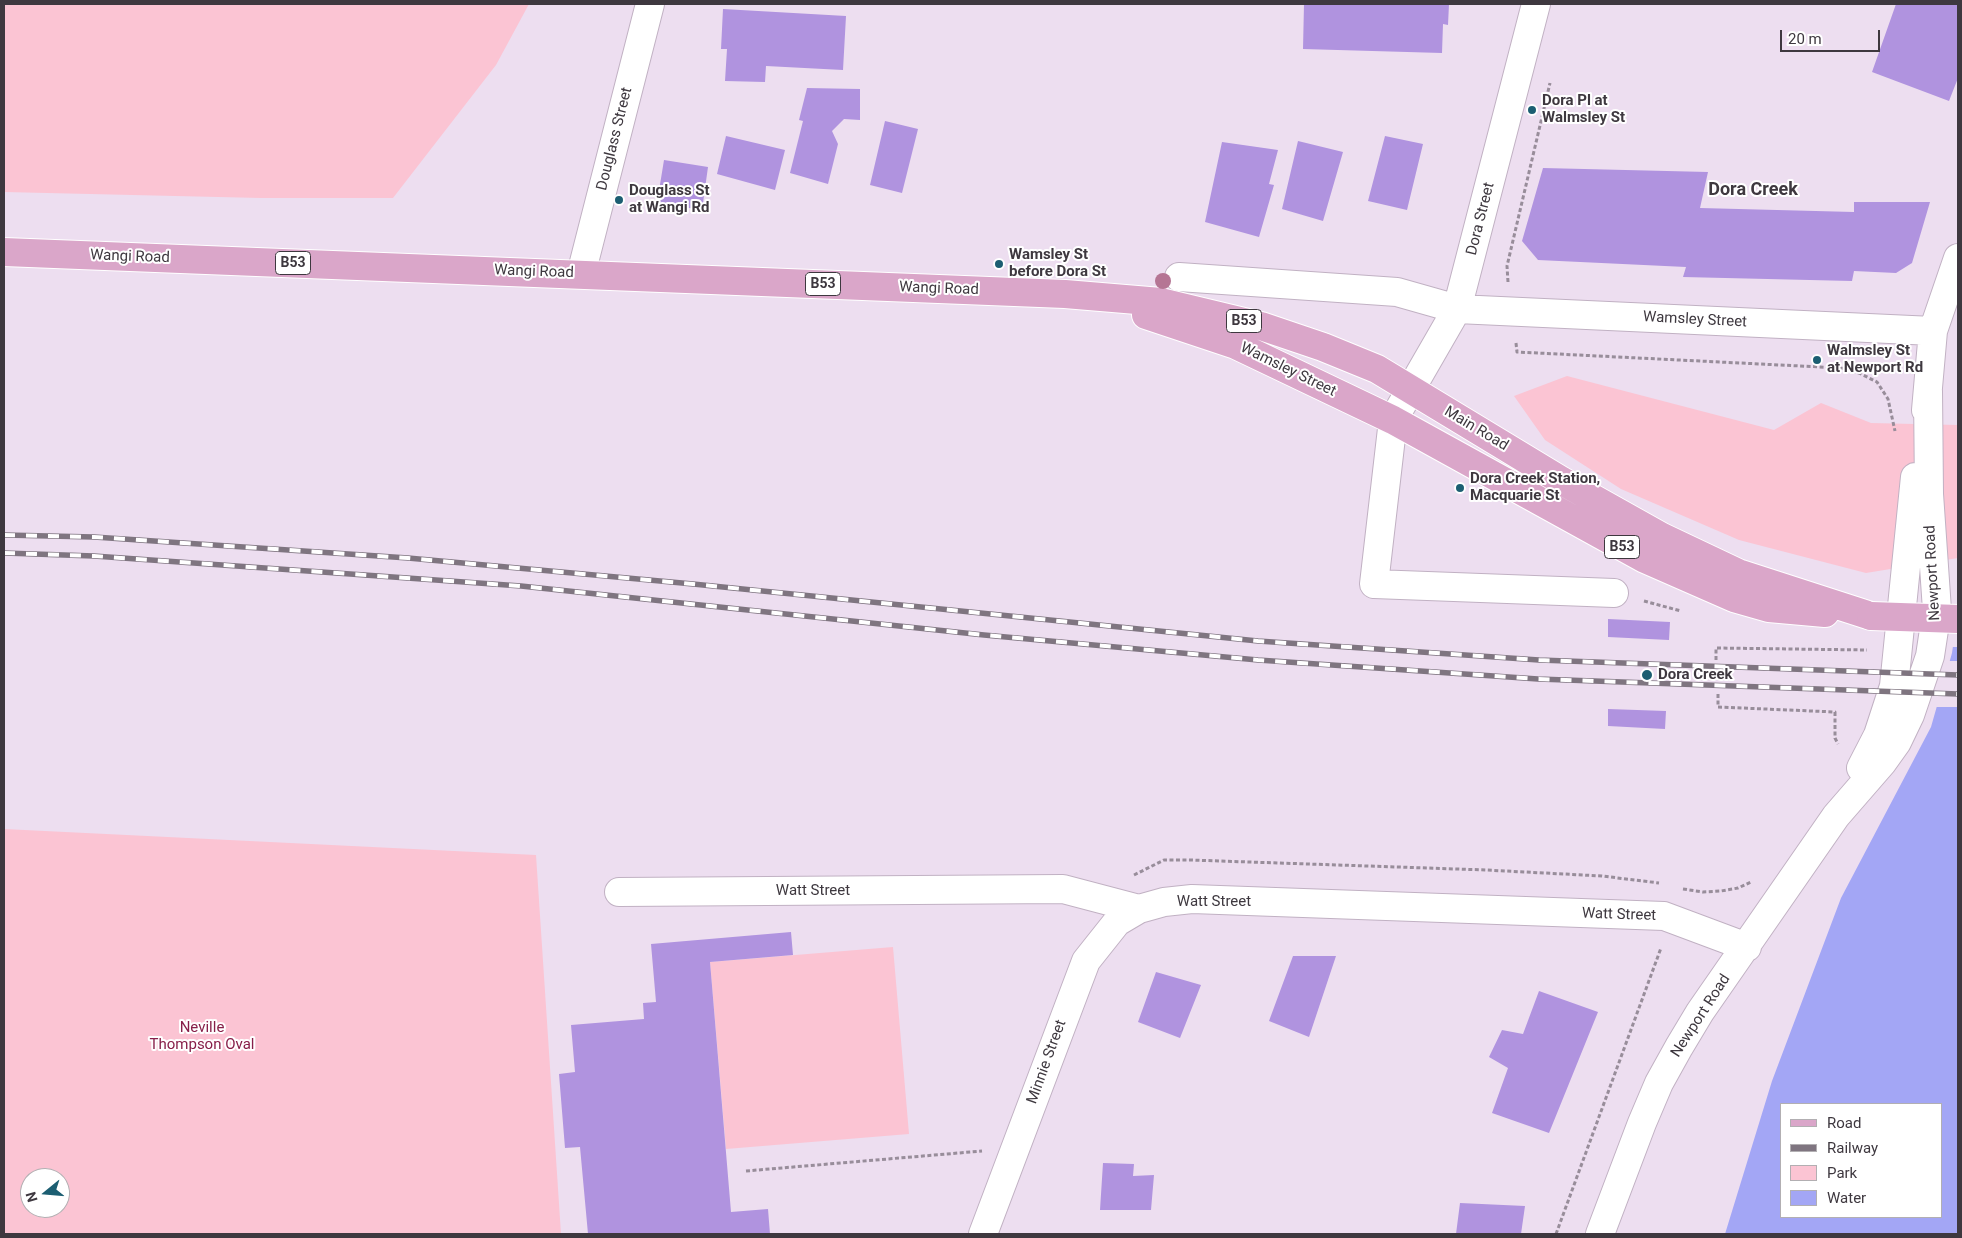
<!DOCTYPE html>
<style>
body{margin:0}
#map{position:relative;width:1962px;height:1238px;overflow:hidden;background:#eddef0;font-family:Roboto,sans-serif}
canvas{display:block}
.frame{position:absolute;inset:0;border:5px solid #3e383f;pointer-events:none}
.legend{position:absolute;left:1780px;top:1103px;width:162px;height:115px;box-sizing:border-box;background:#fff;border:1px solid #b2afb2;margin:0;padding:6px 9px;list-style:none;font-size:15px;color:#3e383f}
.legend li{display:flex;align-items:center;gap:10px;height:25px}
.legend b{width:25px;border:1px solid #b2afb2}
.north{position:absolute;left:20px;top:1168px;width:50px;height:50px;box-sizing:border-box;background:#fff;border:1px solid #b2afb2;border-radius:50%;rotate:253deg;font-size:14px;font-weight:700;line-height:20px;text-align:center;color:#3e383f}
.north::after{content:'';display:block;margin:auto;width:18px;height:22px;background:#1c5e72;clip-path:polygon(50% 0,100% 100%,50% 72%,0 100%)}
.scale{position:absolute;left:1780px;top:30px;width:100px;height:22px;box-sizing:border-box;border:2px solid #3e383f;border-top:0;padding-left:6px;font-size:15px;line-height:18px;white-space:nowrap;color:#3e383f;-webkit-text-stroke:4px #fff;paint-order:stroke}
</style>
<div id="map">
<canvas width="1962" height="1238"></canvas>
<div class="frame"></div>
<ul class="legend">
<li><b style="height:6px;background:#daa6c9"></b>Road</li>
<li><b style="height:6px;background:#7f7580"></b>Railway</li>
<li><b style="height:14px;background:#fbc4d3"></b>Park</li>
<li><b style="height:14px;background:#a3a6f5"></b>Water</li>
</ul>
<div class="north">N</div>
<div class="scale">20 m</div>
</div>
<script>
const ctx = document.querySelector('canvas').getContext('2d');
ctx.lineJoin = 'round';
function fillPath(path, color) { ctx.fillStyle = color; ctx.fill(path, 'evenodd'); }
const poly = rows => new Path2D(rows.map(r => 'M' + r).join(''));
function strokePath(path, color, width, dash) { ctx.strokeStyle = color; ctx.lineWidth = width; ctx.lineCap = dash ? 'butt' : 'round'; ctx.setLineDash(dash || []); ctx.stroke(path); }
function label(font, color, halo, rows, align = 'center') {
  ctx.font = font + ' Roboto,sans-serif'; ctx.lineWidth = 4; ctx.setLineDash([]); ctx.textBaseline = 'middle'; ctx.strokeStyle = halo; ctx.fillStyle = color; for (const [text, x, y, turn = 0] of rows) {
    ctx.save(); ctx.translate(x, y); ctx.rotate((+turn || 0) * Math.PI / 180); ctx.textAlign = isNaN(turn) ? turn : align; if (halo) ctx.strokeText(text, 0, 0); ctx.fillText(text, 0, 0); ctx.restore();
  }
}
fillPath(poly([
 [4,4,529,4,496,65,393,198,261,198,4,192],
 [1567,376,1774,430,1821,403,1871,423,1958,425,1958,558,1866,573,1739,540,1621,489,1545,440,1514,396],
 [4,829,536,855,561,1234,4,1234],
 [30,1178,60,1178,60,1208,30,1208],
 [893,947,909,1134,726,1149,710,962]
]), '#fbc4d3');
fillPath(poly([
 [1958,611,1958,1234,1725,1234,1772,1081,1841,898,1931,727,1952,653],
 [1781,1104,1941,1104,1941,1217,1781,1217]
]), '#a3a6f5');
fillPath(poly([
 [1958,608,1958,647,1950,647,1956,610],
 [1947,661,1958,661,1958,707,1934,707]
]), '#eddef0');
fillPath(poly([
 [1304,4,1449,4,1448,25,1443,24,1442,53,1303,49],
 [1896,4,1958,4,1958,78,1949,101,1872,72],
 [723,9,846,16,843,70,766,66,765,82,725,81,727,49,721,49],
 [807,88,860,89,860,120,844,119,832,131,838,144,828,184,790,173,803,121,799,120],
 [885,121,918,129,902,193,870,185],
 [726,136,785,150,775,190,717,174],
 [1385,136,1423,144,1407,210,1368,201],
 [1298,141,1343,152,1323,221,1282,209],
 [1222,142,1278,150,1269,184,1274,185,1259,237,1205,222],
 [664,160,708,167,702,210,657,203],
 [1543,168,1708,172,1700,208,1854,212,1854,202,1930,202,1912,263,1896,273,1854,271,1852,281,1683,277,1686,267,1538,260,1522,241],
 [1608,619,1670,622,1669,640,1608,637],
 [1608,709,1666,711,1665,729,1608,726],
 [791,932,793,955,710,962,731,1212,768,1209,770,1234,588,1234,580,1147,565,1148,559,1074,575,1072,571,1025,644,1019,643,1003,656,1002,651,944],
 [1293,956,1336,956,1309,1037,1269,1021],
 [1156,972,1201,985,1180,1038,1138,1022],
 [1539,991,1598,1012,1549,1133,1492,1113,1508,1068,1489,1057,1502,1030,1523,1034],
 [1103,1163,1134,1164,1133,1176,1154,1175,1151,1210,1100,1210],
 [1460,1203,1525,1206,1521,1234,1456,1234]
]), '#b093df');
const minor = poly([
 [1536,4,1457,309,1393,420,1374,584,1614,593],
 [581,274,650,4],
 [1179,277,1397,292,1457,309,1933,331],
 [1926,410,1933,331,1958,258],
 [1861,768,1878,735,1894,686,1915,477],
 [619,892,1063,889,1139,909,1164,902,1192,899,1664,916,1747,947],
 [983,1234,1086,961,1117,922,1139,909],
 [1600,1234,1642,1123,1659,1083,1679,1047,1700,1012,1836,816,1882,763,1897,742,1910,715,1930,656,1937,610,1929,494,1928,391]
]);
const major = poly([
 [4,252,1065,294,1161,302,1261,326,1323,347,1377,369,1562,481,1662,537,1738,573,1871,616],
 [1146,315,1236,345,1393,420,1645,559,1734,598,1769,608,1825,613]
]);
strokePath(minor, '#c1b1c3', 30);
strokePath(major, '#fff', 30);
strokePath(poly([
 [1508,282,1507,266,1550,83],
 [1516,343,1517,352,1841,368,1859,373,1877,382,1888,399,1895,431],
 [1644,601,1681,611],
 [1716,660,1716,648,1867,650],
 [1718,694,1718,707,1835,712,1835,738,1838,744],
 [1134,875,1164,860,1190,860,1486,870,1602,876,1659,883],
 [1683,889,1703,892,1721,891,1738,888,1751,882],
 [746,1171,982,1151],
 [1556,1234,1661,948]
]), '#988d9a', 3, [4, 2.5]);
strokePath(minor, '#fff', 28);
strokePath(major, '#daa6c9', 28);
const rail = poly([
 [4,535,94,537,408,558,693,584,1258,641,1539,660,1958,675],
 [4,553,94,556,521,586,984,635,1258,660,1538,679,1958,694]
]);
strokePath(rail, '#7f7580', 5.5);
strokePath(rail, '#fff', 4, [11]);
const majorBridge = poly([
 [1871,616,1958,619]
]);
strokePath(majorBridge, '#fff', 30, []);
strokePath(majorBridge, '#daa6c9', 28);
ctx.fillStyle = '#b57594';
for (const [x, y] of [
 [1163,281]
]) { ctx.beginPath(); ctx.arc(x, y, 8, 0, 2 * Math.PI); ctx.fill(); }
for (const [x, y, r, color] of [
 [1532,110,5,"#1c5e72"],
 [619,200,5,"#1c5e72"],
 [999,264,5,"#1c5e72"],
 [1817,360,5,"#1c5e72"],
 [1460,488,5,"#1c5e72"],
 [1647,675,6,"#1c5e72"]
]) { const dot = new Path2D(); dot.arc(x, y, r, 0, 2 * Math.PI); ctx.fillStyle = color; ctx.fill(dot); strokePath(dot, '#fff', 2); }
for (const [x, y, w] of [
 [293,263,35],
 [823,284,35],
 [1244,321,35],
 [1622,547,35]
]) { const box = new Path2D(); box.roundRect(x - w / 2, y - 11.5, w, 23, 4); ctx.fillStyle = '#fff'; ctx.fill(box); strokePath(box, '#3e383f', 1); }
label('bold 14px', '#3e383f', null, [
 ["B53",293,263],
 ["B53",823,284],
 ["B53",1244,321],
 ["B53",1622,547]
]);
label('bold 15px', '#3e383f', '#fff', [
 ["Dora Pl at",1542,101],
 ["Walmsley St",1542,118],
 ["Douglass St",629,191],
 ["at Wangi Rd",629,208],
 ["Wamsley St",1009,255],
 ["before Dora St",1009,272],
 ["Walmsley St",1827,351],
 ["at Newport Rd",1827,368],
 ["Dora Creek Station,",1470,479],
 ["Macquarie St",1470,496],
 ["Dora Creek",1658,675]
], 'left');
label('15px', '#3e383f', '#fff', [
 ["Douglass Street",615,139,-76],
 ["Dora Street",1481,219,-76],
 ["Wangi Road",130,257,2],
 ["Wangi Road",534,272,2],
 ["Wangi Road",939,289,2],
 ["Wamsley Street",1695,320,3],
 ["Wamsley Street",1288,370,26],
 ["Main Road",1476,429,31],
 ["Newport Road",1933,573,-93],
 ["Watt Street",813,891],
 ["Watt Street",1214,902],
 ["Watt Street",1619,915,2],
 ["Newport Road",1701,1016,-57],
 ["Minnie Street",1047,1062,-70]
]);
label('15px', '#871f49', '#fff', [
 ["Neville",202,1028],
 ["Thompson Oval",202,1045]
]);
label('bold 18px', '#3e383f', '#fff', [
 ["Dora Creek",1753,190]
]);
</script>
